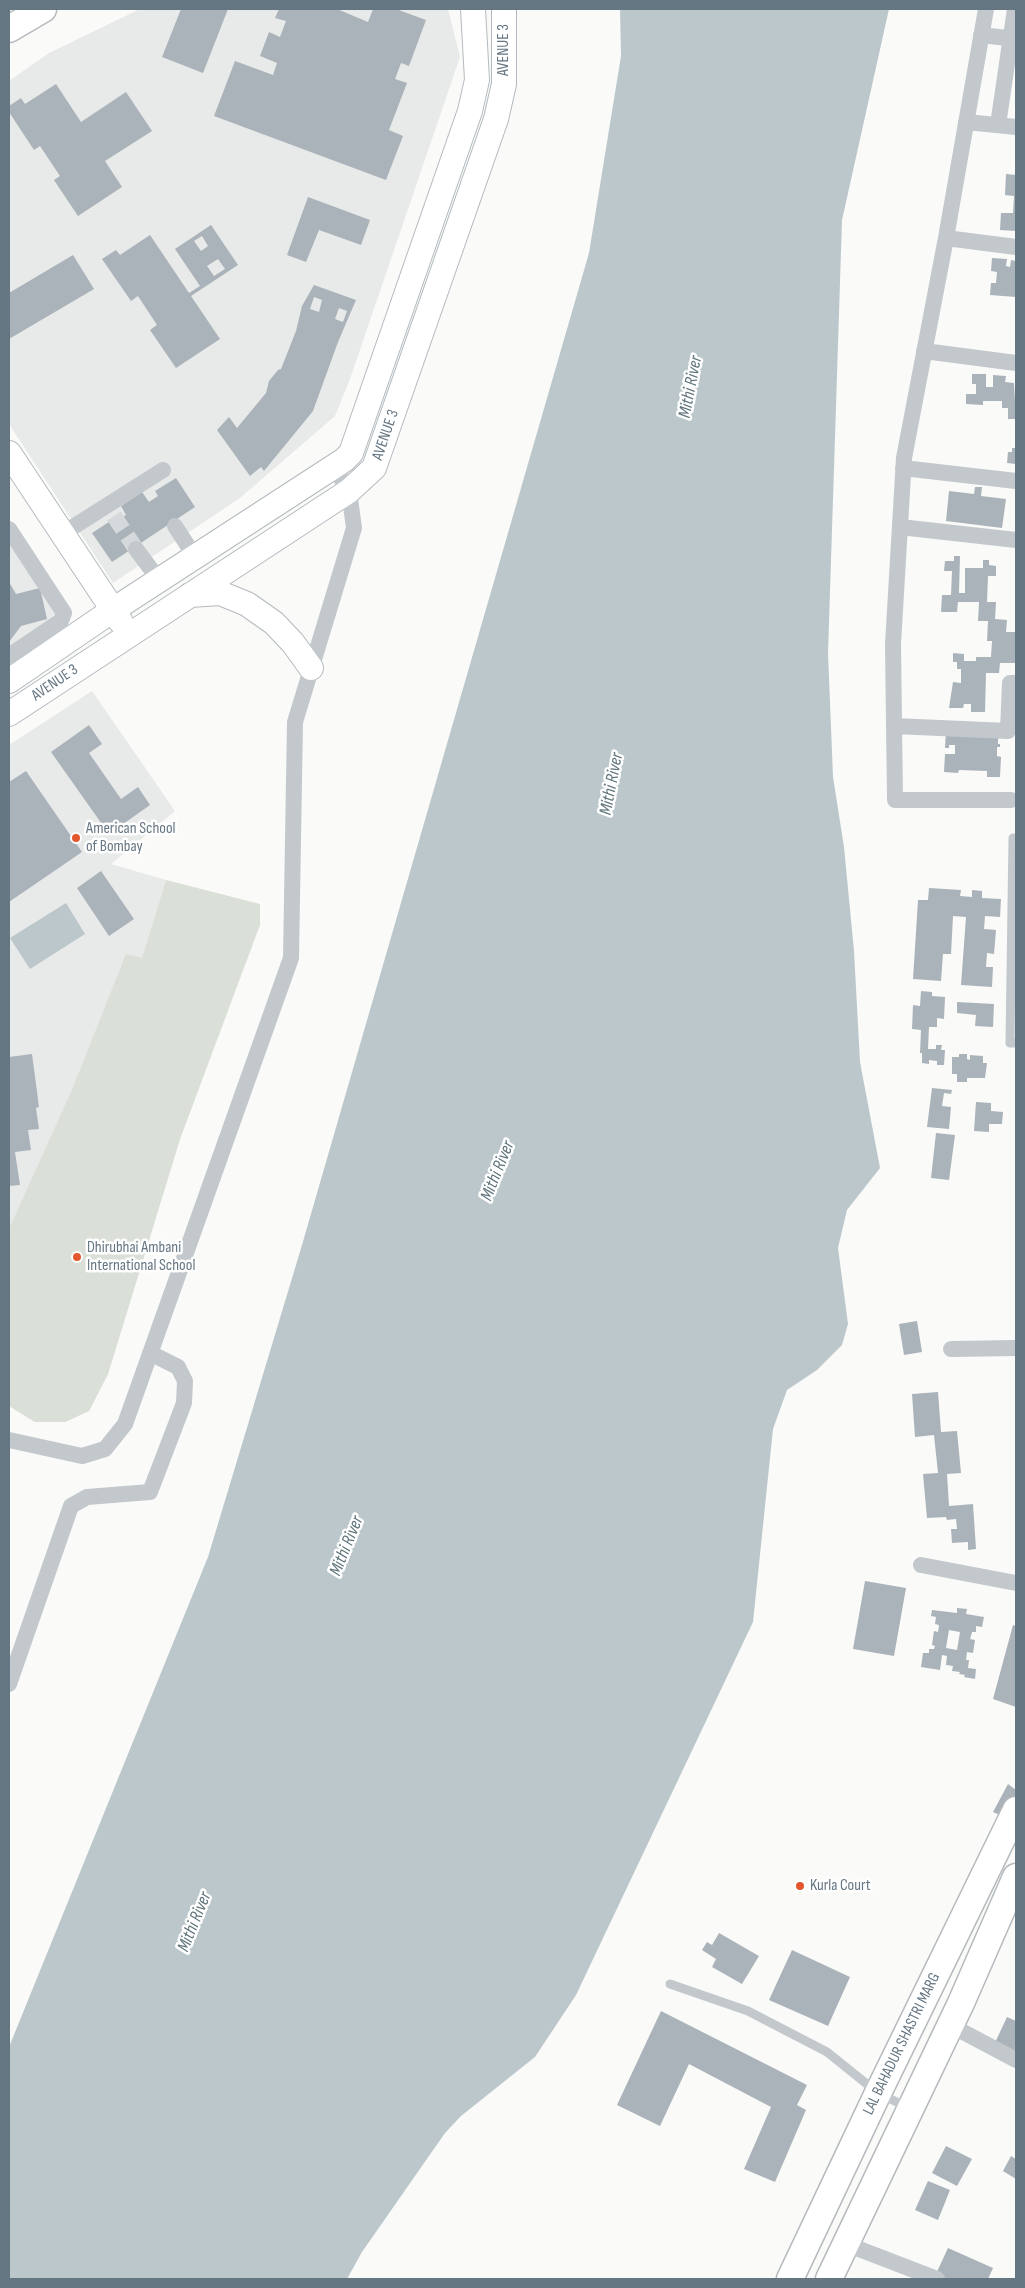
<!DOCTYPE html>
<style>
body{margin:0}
#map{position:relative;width:1025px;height:2288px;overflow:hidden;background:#fafaf8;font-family:"Sofia Sans Condensed",sans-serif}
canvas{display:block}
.frame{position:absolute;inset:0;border:10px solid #657683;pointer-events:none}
</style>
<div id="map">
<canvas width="1025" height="2288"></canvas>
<div class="frame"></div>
</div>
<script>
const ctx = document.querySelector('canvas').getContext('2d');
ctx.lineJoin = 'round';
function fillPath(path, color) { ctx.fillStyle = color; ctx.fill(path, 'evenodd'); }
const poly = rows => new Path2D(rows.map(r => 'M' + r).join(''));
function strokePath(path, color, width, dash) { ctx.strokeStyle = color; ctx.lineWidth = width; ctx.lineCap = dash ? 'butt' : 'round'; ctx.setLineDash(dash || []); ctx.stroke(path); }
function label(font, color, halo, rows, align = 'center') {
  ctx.font = font + ' "Sofia Sans Condensed",sans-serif'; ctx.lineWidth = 5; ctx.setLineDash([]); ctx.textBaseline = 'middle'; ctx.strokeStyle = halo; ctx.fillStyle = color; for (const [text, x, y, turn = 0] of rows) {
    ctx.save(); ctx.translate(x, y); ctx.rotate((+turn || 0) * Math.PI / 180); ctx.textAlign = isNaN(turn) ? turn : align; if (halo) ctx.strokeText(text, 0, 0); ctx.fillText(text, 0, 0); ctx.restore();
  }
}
fillPath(poly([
 [140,9,448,9,460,57,350,379,335,416,240,498,113,583,9,424,9,81,49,53],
 [9,522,69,613,9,653],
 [92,691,175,811,111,864,166,880,142,958,237,985,180,1139,108,1374,89,1411,65,1422,35,1422,9,1406,9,745]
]), '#e8e9e9');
fillPath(poly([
 [166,880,260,904,260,925,180,1139,108,1374,89,1411,65,1422,35,1422,9,1406,9,1229,72,1090,126,954,142,958]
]), '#dadfd7');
fillPath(poly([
 [620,9,889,9,842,220,828,653,833,777,844,847,854,951,860,1062,880,1168,847,1210,838,1248,848,1324,842,1345,817,1370,787,1390,773,1429,753,1622,576,1995,535,2057,461,2116,445,2133,362,2252,347,2279,9,2279,9,2047,208,1557,302,1245,589,253,621,56],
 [66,903,85,934,30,969,10,938]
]), '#bbc7cb');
fillPath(poly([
 [181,9,228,9,203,73,162,57],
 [279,9,337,9,368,22,373,9,396,9,426,20,409,66,401,63,395,79,407,83,389,130,403,136,386,180,214,116,235,61,273,75,277,63,260,56,269,32,280,37,286,21,275,18],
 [56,84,81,122,126,92,152,131,105,161,122,187,78,216,54,180,60,176,40,146,34,150,9,112,9,106,21,98,25,104],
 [1006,174,1016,175,1016,231,1000,230,1001,213,1013,213,1014,196,1005,195],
 [308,197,370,220,361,245,319,230,306,262,287,255],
 [211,225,238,265,191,296,220,339,176,368,150,330,157,325,138,296,131,301,102,259,116,250,120,255,150,235,189,293,200,286,175,249],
 [202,236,208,246,201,251,194,241],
 [218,259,225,269,214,276,207,266],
 [73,255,94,289,9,339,9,293],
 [992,258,1007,259,1006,266,1010,267,1011,260,1016,261,1016,297,990,295,991,283,996,283,997,272,991,271],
 [314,285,356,300,338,342,313,411,264,471,261,467,250,476,217,430,229,417,237,428,266,393,269,381,278,370,281,369,296,331,302,306],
 [314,297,322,300,319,312,310,309],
 [339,308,347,311,343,322,335,319],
 [972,374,986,374,986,387,993,387,993,375,1006,376,1005,382,1014,383,1016,419,1008,419,1008,408,1002,408,1002,401,983,401,983,405,966,404,966,394,976,394,976,384,972,384],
 [1012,448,1016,448,1016,464,1007,463,1008,452,1012,452],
 [176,478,195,507,112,562,92,533,112,520,114,523,126,515,121,506,142,492,149,502,158,496,155,491],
 [975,487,982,487,981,496,1006,499,1002,528,946,521,949,491,974,494],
 [954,556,960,556,959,593,965,593,965,568,983,568,983,560,989,560,989,565,996,566,996,576,988,576,987,602,996,602,995,619,1007,620,1006,632,1016,632,1016,663,1000,663,999,673,986,673,985,712,971,712,971,704,964,704,963,708,949,708,953,682,961,683,961,669,957,669,957,662,953,662,953,653,964,654,964,661,976,661,976,657,991,657,992,641,987,641,988,621,978,621,979,602,958,602,957,612,941,612,942,595,951,595,952,571,944,571,945,561,954,561],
 [9,582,16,594,40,588,47,619,21,626,9,642],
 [89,725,102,744,89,753,121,799,138,787,150,805,109,834,51,752],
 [946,730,998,733,998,744,1000,744,1000,747,997,747,997,756,1001,757,1000,777,987,777,987,771,959,770,958,773,944,772,945,754,955,754,955,745,949,745,949,748,945,748],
 [26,771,82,852,9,902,9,782],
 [101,871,134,919,109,936,77,888],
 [929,888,961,890,960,896,972,897,972,890,982,891,982,898,1001,899,1000,917,985,916,984,929,996,930,994,954,987,953,986,967,993,967,992,987,961,985,966,917,953,916,951,954,943,954,941,981,913,979,918,900,928,900],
 [921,991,932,992,932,996,945,997,944,1019,937,1018,937,1027,929,1027,928,1049,936,1049,936,1045,942,1045,941,1050,945,1050,944,1065,937,1065,937,1061,929,1060,929,1064,922,1063,922,1053,920,1053,921,1030,912,1029,913,1005,920,1006],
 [957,1002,994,1004,993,1027,975,1026,976,1015,957,1013],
 [32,1054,39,1107,36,1108,39,1129,28,1130,31,1150,15,1152,20,1185,9,1186,9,1057],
 [959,1054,967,1054,967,1059,970,1060,970,1055,983,1056,983,1063,987,1063,985,1078,967,1078,967,1082,957,1082,957,1074,952,1074,952,1057,959,1057],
 [932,1088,952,1090,951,1094,944,1093,942,1106,951,1107,949,1129,927,1127],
 [976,1102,991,1103,991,1111,1003,1112,1002,1124,989,1124,989,1132,974,1131],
 [936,1133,955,1135,949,1180,931,1178],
 [917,1321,922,1352,904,1355,899,1324],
 [938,1392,941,1432,957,1431,961,1473,947,1474,949,1506,973,1504,976,1549,968,1550,968,1542,952,1543,951,1529,957,1529,956,1519,947,1520,946,1517,927,1518,923,1474,938,1473,934,1435,915,1437,912,1394],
 [865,1581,906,1588,894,1656,853,1649],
 [957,1608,967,1609,966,1614,984,1617,982,1627,976,1626,976,1632,972,1632,970,1639,975,1640,973,1653,967,1652,966,1660,969,1660,968,1668,976,1669,975,1679,964,1677,965,1675,959,1674,960,1672,952,1671,953,1666,946,1665,947,1656,942,1655,940,1670,921,1667,923,1653,929,1653,929,1649,934,1649,935,1646,932,1645,934,1631,938,1632,939,1625,935,1624,936,1617,931,1616,932,1610,957,1613],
 [949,1630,960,1632,957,1650,946,1648],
 [1013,1625,1016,1626,1016,1707,993,1699],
 [1008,1784,1016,1790,1016,1805,1009,1819,993,1812],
 [719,1933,759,1956,742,1984,712,1967,716,1959,702,1950,707,1942,712,1945],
 [792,1950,850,1977,828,2026,769,2000],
 [661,2011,807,2085,797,2105,806,2110,775,2182,744,2169,771,2107,689,2064,660,2126,617,2105],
 [1007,2017,1016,2021,1016,2058,993,2047],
 [946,2146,972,2159,957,2186,932,2173],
 [1011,2156,1016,2159,1016,2179,1003,2171],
 [928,2181,950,2190,938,2220,915,2210],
 [948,2248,993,2268,988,2279,943,2279,935,2276]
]), '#aab3b9');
strokePath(poly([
 [114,516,136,549]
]), '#d5d9db', 16, [16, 8]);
const secondary = poly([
 [9,453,121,622],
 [190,595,220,593,247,604,274,623,293,643,311,668],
 [9,681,113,610,344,460,351,453,470,111,477,80,473,9],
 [9,714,349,491,374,468,496,119,504,84,504,9]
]);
const primary = poly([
 [9,29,43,9],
 [790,2279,878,2093,1016,1810],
 [829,2279,961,2003,1016,1877]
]);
strokePath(secondary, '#b3babf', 26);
strokePath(primary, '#b5babe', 29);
strokePath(poly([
 [1013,838,1010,1043,1016,1043],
 [670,1984,748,2011,827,2052,878,2093,907,2107]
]), '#c3c8cc', 9);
strokePath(poly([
 [986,9,946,238,904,458,893,644,895,800,1011,800],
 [981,35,1016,39],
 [966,122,1016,127],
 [998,125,1015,9],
 [946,238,1016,247],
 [924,351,1016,363],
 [903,468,1016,481],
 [175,526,195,557],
 [900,527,1016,540],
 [9,529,64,613,61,621,9,656],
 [62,534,163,470],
 [136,549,159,580],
 [894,726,1008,731,1010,683,1016,683],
 [951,1349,1016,1348],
 [9,1440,82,1456,105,1449,125,1424,291,958,295,722,354,528,349,491,334,467],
 [921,1565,1016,1583],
 [9,1684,71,1506,87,1497,150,1492,184,1403,185,1381,178,1367,150,1353],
 [950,2025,1016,2060],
 [846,2244,937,2279]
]), '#c3c8cc', 16);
strokePath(secondary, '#fff', 24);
strokePath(primary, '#fff', 26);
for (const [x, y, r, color] of [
 [76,838,5,"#e4572e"],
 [77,1257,5,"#e4572e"],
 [800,1886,5,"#e4572e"]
]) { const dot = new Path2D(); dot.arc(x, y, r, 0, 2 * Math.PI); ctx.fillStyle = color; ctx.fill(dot); strokePath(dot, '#fff', 2); }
label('16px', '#657683', '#fff', [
 ["AVENUE 3",504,50,-90],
 ["AVENUE 3",386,435,-71],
 ["AVENUE 3",55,683,-34],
 ["LAL BAHADUR SHASTRI MARG",902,2044,-64]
]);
label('16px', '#657683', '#fff', [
 ["American School",86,829],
 ["of Bombay",86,847],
 ["Dhirubhai Ambani",87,1248],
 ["International School",87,1266],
 ["Kurla Court",810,1886]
], 'left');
label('italic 18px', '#60757c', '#fff', [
 ["Mithi River",691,387,-79],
 ["Mithi River",612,784,-79],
 ["Mithi River",498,1171,-68],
 ["Mithi River",347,1546,-68],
 ["Mithi River",195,1922,-68]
]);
</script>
